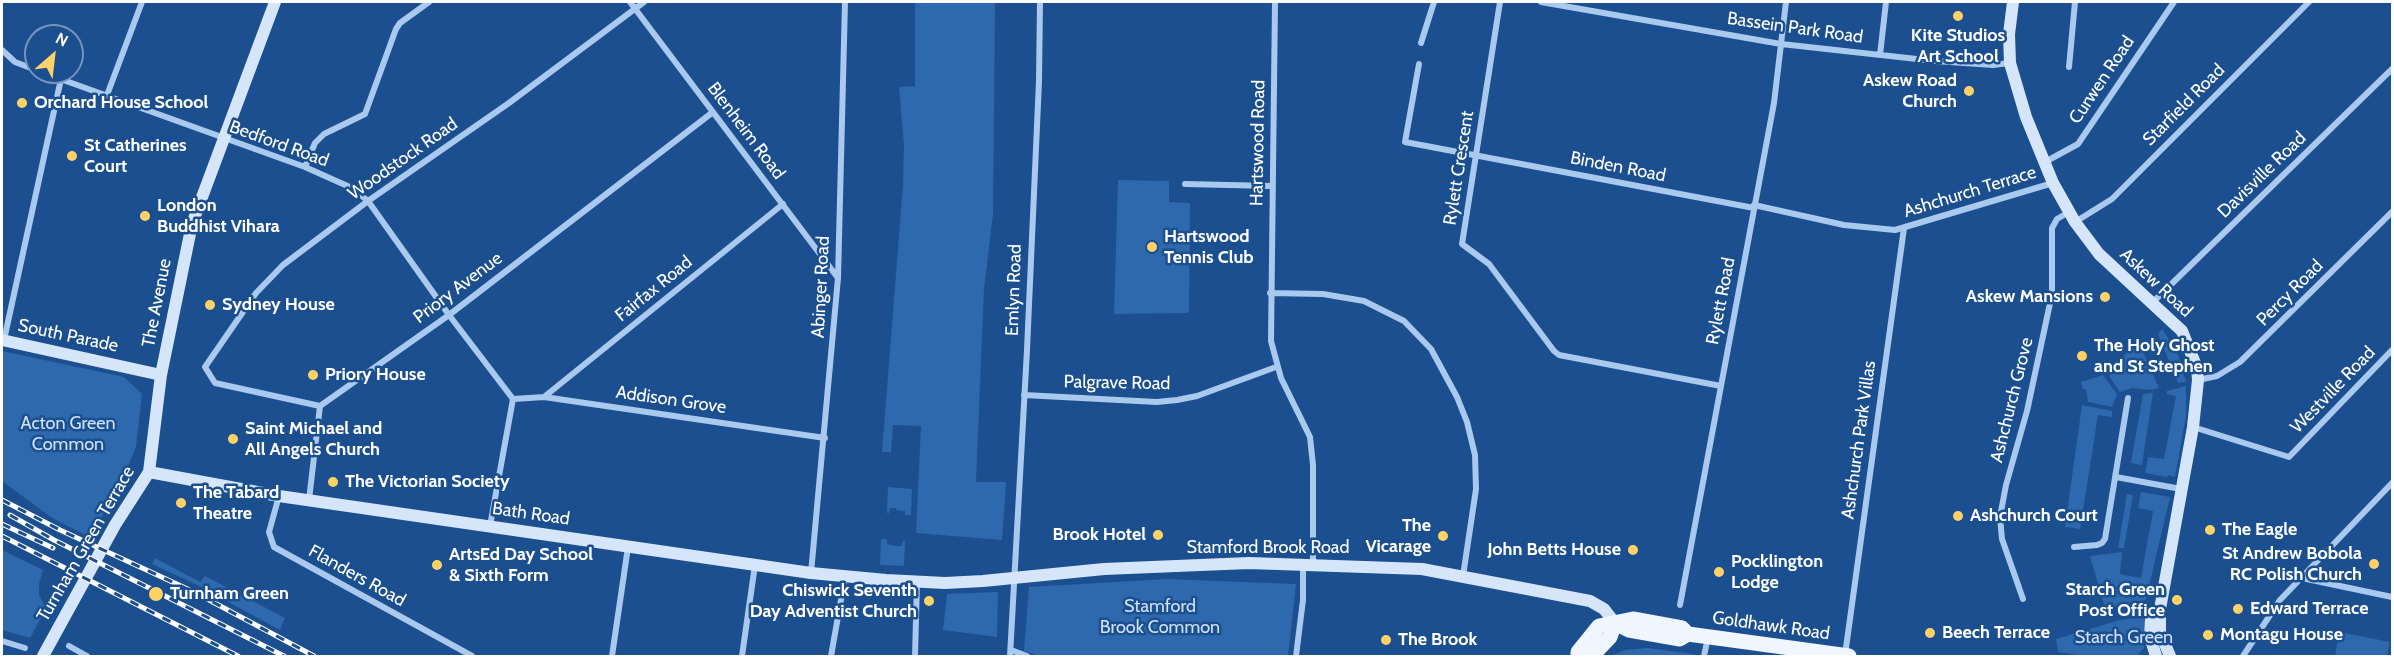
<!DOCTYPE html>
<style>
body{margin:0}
#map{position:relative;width:2394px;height:658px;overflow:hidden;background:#1b4f8f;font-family:Cabin,sans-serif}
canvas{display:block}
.frame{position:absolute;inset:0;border:3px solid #fff;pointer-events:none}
.north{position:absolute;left:24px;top:24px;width:60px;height:60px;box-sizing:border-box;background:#1b4f8f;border:2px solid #7695bc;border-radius:50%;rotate:28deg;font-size:16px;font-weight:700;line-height:24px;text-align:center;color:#fff}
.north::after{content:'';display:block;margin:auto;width:21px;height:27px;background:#ffd166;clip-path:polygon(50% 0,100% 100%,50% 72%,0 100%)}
</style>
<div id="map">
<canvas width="2394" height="658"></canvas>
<div class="frame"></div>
<div class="north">N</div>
</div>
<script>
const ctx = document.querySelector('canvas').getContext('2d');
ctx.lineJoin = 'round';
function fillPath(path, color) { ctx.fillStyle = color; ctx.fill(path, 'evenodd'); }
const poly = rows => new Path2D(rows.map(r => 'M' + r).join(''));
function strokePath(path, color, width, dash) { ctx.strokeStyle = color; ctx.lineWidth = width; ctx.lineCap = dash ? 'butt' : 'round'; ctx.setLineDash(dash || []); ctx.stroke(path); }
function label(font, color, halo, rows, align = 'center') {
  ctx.font = font + ' Cabin,sans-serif'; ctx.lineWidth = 5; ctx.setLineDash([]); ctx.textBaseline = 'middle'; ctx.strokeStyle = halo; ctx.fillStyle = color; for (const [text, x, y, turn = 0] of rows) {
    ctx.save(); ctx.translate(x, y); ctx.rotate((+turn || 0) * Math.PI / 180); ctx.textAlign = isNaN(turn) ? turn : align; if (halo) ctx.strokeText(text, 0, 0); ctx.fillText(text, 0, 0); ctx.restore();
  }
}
fillPath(poly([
 [910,2,995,2,993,214,984,289,976,482,1006,482,1002,540,916,533,921,426,893,425,891,452,882,452,903,185,904,145,899,87,915,86,915,3],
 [1118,180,1169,181,1169,202,1190,203,1189,311,1187,313,1114,314],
 [2162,329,2177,352,2186,382,2178,383,2158,334],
 [2137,338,2159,388,2150,390,2132,388,2120,392,2109,376],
 [2,351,124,377,142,394,136,447,126,471,91,538,52,518,2,481],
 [2103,375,2117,394,2112,407,2088,402,2086,389,2083,389,2081,382],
 [2186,386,2186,416,2175,477,2168,475,2167,477,2145,473,2148,457,2164,459,2176,396,2167,394,2167,391],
 [2153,393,2142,465,2131,463,2143,394],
 [2082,405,2112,411,2112,417,2098,415,2080,529,2065,527],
 [888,487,912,489,911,515,905,515,905,511,896,510,896,508,890,508,889,513,887,513],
 [2141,492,2170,497,2146,599,2143,602,2105,608,2090,556,2122,552,2120,574,2141,578,2153,511,2138,508],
 [2127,494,2133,495,2124,548,2118,548],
 [881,539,887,539,887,544,896,546,902,546,903,541,905,541,904,566,880,565],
 [2,550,43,570,39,584,39,595,46,609,30,638,2,630],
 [155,558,200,582,205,576,285,618,280,630,197,585,152,564],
 [1167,579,1296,584,1288,656,1039,656,1024,651,1029,587],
 [998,592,997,637,943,630,947,594],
 [2144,617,2144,648,2137,656,2086,656,2058,652,2056,639,2120,620],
 [2339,632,2390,642,2387,656,2335,656],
 [1647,648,1694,654,1697,656,1611,656,1625,650]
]), '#2e69ad');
strokePath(poly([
 [630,2,838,278],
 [644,2,509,103,368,201,283,265,256,293,205,367,215,383,320,406,449,315,713,112],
 [1275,2,1271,341,1281,378,1310,437,1313,465,1313,565],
 [1500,2,1462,244,1489,264,1554,351,1559,355,1721,386],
 [1541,2,1781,44,1935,61,1993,65,2010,63],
 [1421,43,1434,2],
 [2,50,15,62,36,70],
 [1880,55,1886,2],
 [1419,64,1405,142,1754,208],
 [2069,67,2075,2],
 [41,72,305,167,352,188,368,201,449,315,513,399,490,526],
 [107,95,142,2],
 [2045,162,2078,144,2174,2],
 [305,167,315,143,324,134,365,114,396,29,400,23,429,2],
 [1185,184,1272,186],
 [1754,205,1844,225,1895,230,2053,183],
 [2075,222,2112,199,2309,2],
 [1270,293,1323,294,1364,301,1404,321,1431,349,1457,397,1467,422,1475,455,1476,489,1463,576],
 [2152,303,2392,69],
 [4,340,61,79],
 [2198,380,2217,376,2240,362,2392,212],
 [1024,395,1157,402,1177,400,1197,396,1276,367],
 [544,397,783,204],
 [513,399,544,397,825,438],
 [2193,427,2289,457,2392,350],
 [2116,477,2181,489],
 [279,496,269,532,274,547,472,656],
 [309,500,320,406],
 [2074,547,2097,545,2102,543,2105,539,2128,398],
 [811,573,838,278,845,2],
 [2302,578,2392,597],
 [2023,599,2002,539,2000,517,2006,485,2027,411,2052,294,2052,228,2057,219,2069,212],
 [1680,605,1774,103,1786,2],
 [2,641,25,648],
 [69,646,87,656],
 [1011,650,1027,656],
 [1845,655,1904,228],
 [612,656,628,547],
 [742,656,755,565],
 [831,656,845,577],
 [915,656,917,582],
 [1010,656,1027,350,1039,81,1040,2],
 [1296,656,1303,600,1303,565],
 [1704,656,1708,637],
 [2243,656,2280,600,2392,483]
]), '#a9c9ee', 6);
strokePath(poly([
 [2013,2,2009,34,2010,63,2026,117,2053,183,2075,222,2099,254,2182,331,2197,368,2198,380,2193,427,2160,609,2160,632,2170,656],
 [2,340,161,375],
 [149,472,279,496,811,573,886,580,945,583,983,581,1104,569,1249,563,1422,569,1590,601,1604,609,1615,623],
 [43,656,115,525,149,472,161,375,192,224,275,2],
 [2156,656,2150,637,2151,617,2160,609]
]), '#d6e6fa', 12);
strokePath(poly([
 [1615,623,1629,630,1680,639,1688,634,1849,656],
 [1578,656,1578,652,1599,626,1633,619,1682,628,1688,634],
 [1592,656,1610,637,1615,623]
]), '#f0f6ff', 15);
const rail = poly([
 [2,500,60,530,194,592,314,656],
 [10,515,54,540,284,656],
 [2,524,53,548],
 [2,536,238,656]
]);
strokePath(rail, '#fff', 5);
strokePath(rail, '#1b4f8f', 3, [9]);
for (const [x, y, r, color] of [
 [1958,16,6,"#ffd166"],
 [1969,91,6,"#ffd166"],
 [22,103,6,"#ffd166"],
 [72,156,6,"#ffd166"],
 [145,216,6,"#ffd166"],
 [1152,247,6,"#ffd166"],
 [2105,297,6,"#ffd166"],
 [210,305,6,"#ffd166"],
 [2082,356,6,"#ffd166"],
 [313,375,6,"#ffd166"],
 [233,439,6,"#ffd166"],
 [333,482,6,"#ffd166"],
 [181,503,6,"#ffd166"],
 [1958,516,6,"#ffd166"],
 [2210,530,6,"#ffd166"],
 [1158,535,6,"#ffd166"],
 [1443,536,6,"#ffd166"],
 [1633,550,6,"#ffd166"],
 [2374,564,6,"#ffd166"],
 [437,565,6,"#ffd166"],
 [1719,572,6,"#ffd166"],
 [156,594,8,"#ffd166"],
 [2177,600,6,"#ffd166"],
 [929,601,6,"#ffd166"],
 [2238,609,6,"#ffd166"],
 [1930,633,6,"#ffd166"],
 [2208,635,6,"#ffd166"],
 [1386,640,6,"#ffd166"]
]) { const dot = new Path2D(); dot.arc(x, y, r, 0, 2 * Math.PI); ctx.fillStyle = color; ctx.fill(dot); strokePath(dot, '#1b4f8f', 2); }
label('18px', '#fff', '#1b4f8f', [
 ["Bassein Park Road",1795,28,8],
 ["Curwen Road",2102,80,-56],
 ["Starfield Road",2184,105,-45],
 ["Blenheim Road",746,131,53],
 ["Hartswood Road",1258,143,-89],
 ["Bedford Road",279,144,20],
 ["Woodstock Road",403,159,-35],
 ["Binden Road",1618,167,11],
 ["Rylett Crescent",1459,168,-81],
 ["Davisville Road",2262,175,-44],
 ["Ashchurch Terrace",1970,192,-17],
 ["Askew Road",2156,283,43],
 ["Abinger Road",821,287,-87],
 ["Priory Avenue",458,288,-37],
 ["Fairfax Road",654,289,-39],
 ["Emlyn Road",1014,290,-88],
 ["Percy Road",2290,293,-45],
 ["Rylett Road",1721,301,-79],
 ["The Avenue",157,303,-79],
 ["South Parade",68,336,12],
 ["Palgrave Road",1117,383,1],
 ["Westville Road",2333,390,-46],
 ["Addison Grove",671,400,8],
 ["Ashchurch Grove",2012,400,-76],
 ["Ashchurch Park Villas",1859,440,-82],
 ["Bath Road",531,514,8],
 ["Turnham Green Terrace",86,544,-60],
 ["Stamford Brook Road",1268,548],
 ["Flanders Road",357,576,29],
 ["Goldhawk Road",1771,626,8]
]);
label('bold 18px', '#fff', '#1b4f8f', [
 ["Kite Studios",1958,36,"center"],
 ["Art School",1958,57,"center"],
 ["Askew Road",1957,81,"right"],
 ["Church",1957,102,"right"],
 ["Orchard House School",34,103],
 ["St Catherines",84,146],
 ["Court",84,167],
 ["London",157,206],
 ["Buddhist Vihara",157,227],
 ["Hartswood",1164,237],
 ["Tennis Club",1164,258],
 ["Askew Mansions",2093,297,"right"],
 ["Sydney House",222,305],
 ["The Holy Ghost",2094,346],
 ["and St Stephen",2094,367],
 ["Priory House",325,375],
 ["Saint Michael and",245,429],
 ["All Angels Church",245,450],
 ["The Victorian Society",345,482],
 ["The Tabard",193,493],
 ["Theatre",193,514],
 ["Ashchurch Court",1970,516],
 ["The",1431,526,"right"],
 ["Vicarage",1431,547,"right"],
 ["The Eagle",2222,530],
 ["Brook Hotel",1146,535,"right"],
 ["John Betts House",1621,550,"right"],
 ["St Andrew Bobola",2362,554,"right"],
 ["RC Polish Church",2362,575,"right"],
 ["ArtsEd Day School",449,555],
 ["& Sixth Form",449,576],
 ["Pocklington",1731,562],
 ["Lodge",1731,583],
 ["Starch Green",2165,590,"right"],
 ["Post Office",2165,611,"right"],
 ["Chiswick Seventh",917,591,"right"],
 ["Day Adventist Church",917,612,"right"],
 ["Turnham Green",170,594],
 ["Edward Terrace",2250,609],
 ["Beech Terrace",1942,633],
 ["Montagu House",2220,635],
 ["The Brook",1398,640]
], 'left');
label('18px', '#cfe3fa', '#1b4f8f', [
 ["Acton Green",68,424],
 ["Common",68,445],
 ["Stamford",1160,607],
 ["Brook Common",1160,628],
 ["Starch Green",2124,638]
]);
</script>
